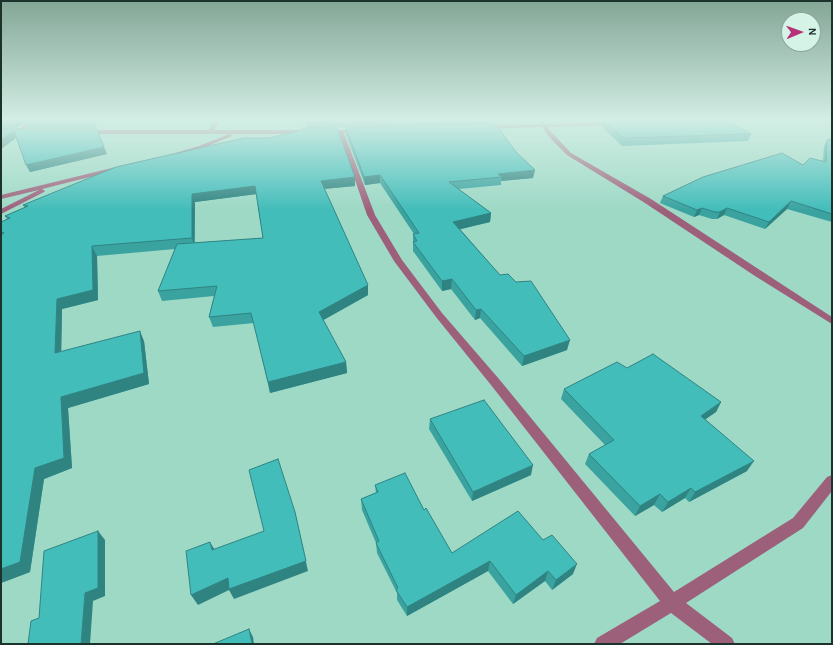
<!DOCTYPE html>
<style>
body{margin:0}
#map{position:relative;width:833px;height:645px;overflow:hidden;background:#9ed9c6;font-family:"Alegreya Sans",sans-serif}
canvas{display:block}
.frame{position:absolute;inset:0;border:2px solid #1b332b;pointer-events:none}
.north{position:absolute;left:781px;top:12px;width:40px;height:40px;box-sizing:border-box;background:#d6f3e8;border:1px solid #8ba69c;border-radius:50%;rotate:88deg;font-size:11px;font-weight:700;line-height:16px;text-align:center;color:#1b332b}
.north::after{content:'';display:block;margin:auto;width:14px;height:18px;background:#b73379;clip-path:polygon(50% 0,100% 100%,50% 72%,0 100%)}
</style>
<div id="map">
<canvas width="833" height="645"></canvas>
<div class="frame"></div>
<div class="north">N</div>
</div>
<script>
const ctx = document.querySelector('canvas').getContext('2d');
ctx.lineJoin = 'round';
const poly = rows => new Path2D(rows.map(r => 'M' + r).join(''));
function fillPath(path, color) { ctx.fillStyle = color; ctx.fill(path, 'evenodd'); }
function strokePath(path, color, width, dash) { ctx.strokeStyle = color; ctx.lineWidth = width; ctx.lineCap = dash ? 'butt' : 'round'; ctx.setLineDash(dash || []); ctx.stroke(path); }
fillPath(poly([
 [33,120,40,120,18,133,13,132,33,120],
 [215,120,221,120,214,130,306,130,309,132,306,134,231,134,232,136,203,148,174,157,172,156,172,154,199,146,229,134,86,134,83,132,86,130,208,130,215,120],
 [541,120,545,124,616,122,617,123,614,125,547,127,571,153,651,199,832,317,832,324,755,276,645,203,567,155,551,139,542,127,484,129,481,127,484,125,540,124,538,122,541,120],
 [360,130,361,131,358,133,344,133,375,215,402,260,442,313,499,379,674,592,793,518,827,477,832,475,832,491,803,528,686,603,732,638,735,644,712,644,671,613,620,644,594,644,597,638,660,601,491,385,436,317,394,261,367,215,339,133,326,134,323,132,326,130,360,130],
 [116,167,118,168,118,170,42,189,45,191,44,192,1,214,1,209,39,190,1,199,1,195,116,167]
]), '#9d607b');
fillPath(poly([
 [1,120,94,120,97,128,29,128,26,123,16,128,4,129,107,154,30,172,16,138,1,149],
 [306,120,489,120,489,123,319,128,355,186,324,189,368,295,323,320,346,362,347,373,270,393,254,323,213,327,209,317,214,296,162,301,158,291,175,249,97,256,98,300,62,309,61,352,144,341,149,384,68,408,72,468,44,479,30,572,1,583,1,222,7,219,5,216,25,208,23,205,269,138,302,130,307,128],
 [256,194,263,238,195,243,195,202],
 [594,120,726,120,751,134,748,141,622,146,601,126,602,120],
 [346,128,533,178,501,181,501,185,459,189,491,213,490,222,460,229,500,275,567,350,522,366,480,318,475,320,451,289,442,291,413,251,413,234,414,234,380,183,365,185,346,135],
 [832,139,832,222,787,209,765,229,724,215,717,219,712,219,699,215,694,217,660,203,663,196,803,165,823,161,824,146,827,140],
 [627,368,721,402,716,412,705,419,747,471,689,502,685,498,662,512,654,505,635,516,585,464,589,454,605,445,561,399,564,389],
 [430,419,531,475,472,501,429,429],
 [375,485,424,510,452,553,573,574,552,590,545,581,513,604,488,571,407,616,397,600,397,593,377,553,376,543,362,510,361,499,376,493]
]), '#3aa3a0');
fillPath(poly([
 [17,120,30,120,16,128,13,122],
 [14,131,17,137,1,149,1,140],
 [104,147,107,154,30,172,26,165],
 [535,170,533,178,501,181,502,177,498,174],
 [380,175,380,183,365,185,364,177],
 [355,177,355,186,322,189,321,181],
 [255,186,257,194,195,202,194,247,192,238,192,194],
 [791,201,787,209,765,229,769,222],
 [702,208,699,215,694,217,697,210],
 [727,208,724,215,717,219,720,212],
 [491,213,490,222,453,231,453,222],
 [92,246,97,256,98,300,62,309,61,364,55,353,57,299],
 [452,279,451,289,442,291,442,281],
 [368,285,368,295,320,322,319,312],
 [481,309,480,318,475,320,476,310],
 [140,331,144,341,149,384,68,408,72,468,44,479,30,572,1,583,1,569,35,468,61,397],
 [570,340,567,350,522,366,524,356],
 [346,362,347,373,270,393,268,382],
 [721,402,716,412,696,426,701,416],
 [754,461,747,471,689,502,695,492],
 [533,465,531,475,472,501,473,492],
 [691,488,685,498,662,512,668,502],
 [660,494,654,505,635,516,640,506],
 [295,512,308,571,234,599,229,590,198,605,191,595],
 [98,531,105,540,105,596,93,601,90,644,81,644,85,593],
 [210,542,216,552,212,550],
 [490,561,488,571,407,616,407,607],
 [577,564,573,574,552,590,556,580],
 [548,571,545,581,513,604,516,595],
 [249,629,253,637,254,644,252,644]
]), '#2f8482');
const building = poly([
 [1,120,17,120,13,122,1,123,1,120],
 [30,120,94,120,95,122,26,122,30,120],
 [306,120,394,120,306,123,306,120],
 [603,120,726,120,751,134,624,138,603,120],
 [495,123,516,152,535,170,498,174,502,177,449,182,491,213,453,222,500,275,508,274,516,282,531,281,570,340,524,356,481,309,476,310,452,279,442,281,413,242,417,241,413,234,419,233,380,175,364,177,346,128,495,123],
 [303,128,337,128,355,177,321,181,368,285,319,312,346,362,268,382,251,313,209,317,217,286,158,291,177,244,263,238,255,186,192,194,192,238,92,246,93,290,57,299,55,353,140,331,144,373,61,397,64,458,35,468,20,562,1,569,1,235,4,233,1,232,1,222,10,218,5,216,28,206,23,205,116,167,244,138,269,138,302,130,303,128],
 [1,129,97,129,104,147,26,165,14,131,1,140,1,129],
 [832,139,832,214,791,201,769,222,727,208,720,212,715,212,702,208,697,210,663,196,703,177,782,153,803,165,810,158,826,162,827,140,832,139],
 [653,354,721,402,701,416,754,461,695,492,691,488,668,502,660,494,640,506,589,454,614,440,564,389,617,362,627,368,653,354],
 [484,400,533,465,473,492,430,419,484,400],
 [278,459,295,512,306,561,229,589,228,578,191,595,186,551,210,542,212,550,264,531,249,470,278,459],
 [405,473,424,510,426,508,452,553,518,511,543,540,552,535,577,564,556,580,548,571,516,595,490,561,407,607,396,590,398,588,376,543,379,541,361,499,378,492,375,485,405,473],
 [98,531,98,588,85,593,81,644,28,644,31,621,39,618,44,551,98,531],
 [249,629,252,644,213,644,249,629]
]);
fillPath(building, '#43bdba');
strokePath(building, '#2f8482', 1);
const sky = ctx.createLinearGradient(0, 0, 0, 210);
sky.addColorStop(0, '#83a696');
sky.addColorStop(0.57, '#d3eee5');
sky.addColorStop(1, '#d3eee500');
ctx.fillStyle = sky;
ctx.fillRect(0, 0, 833, 210);
</script>
